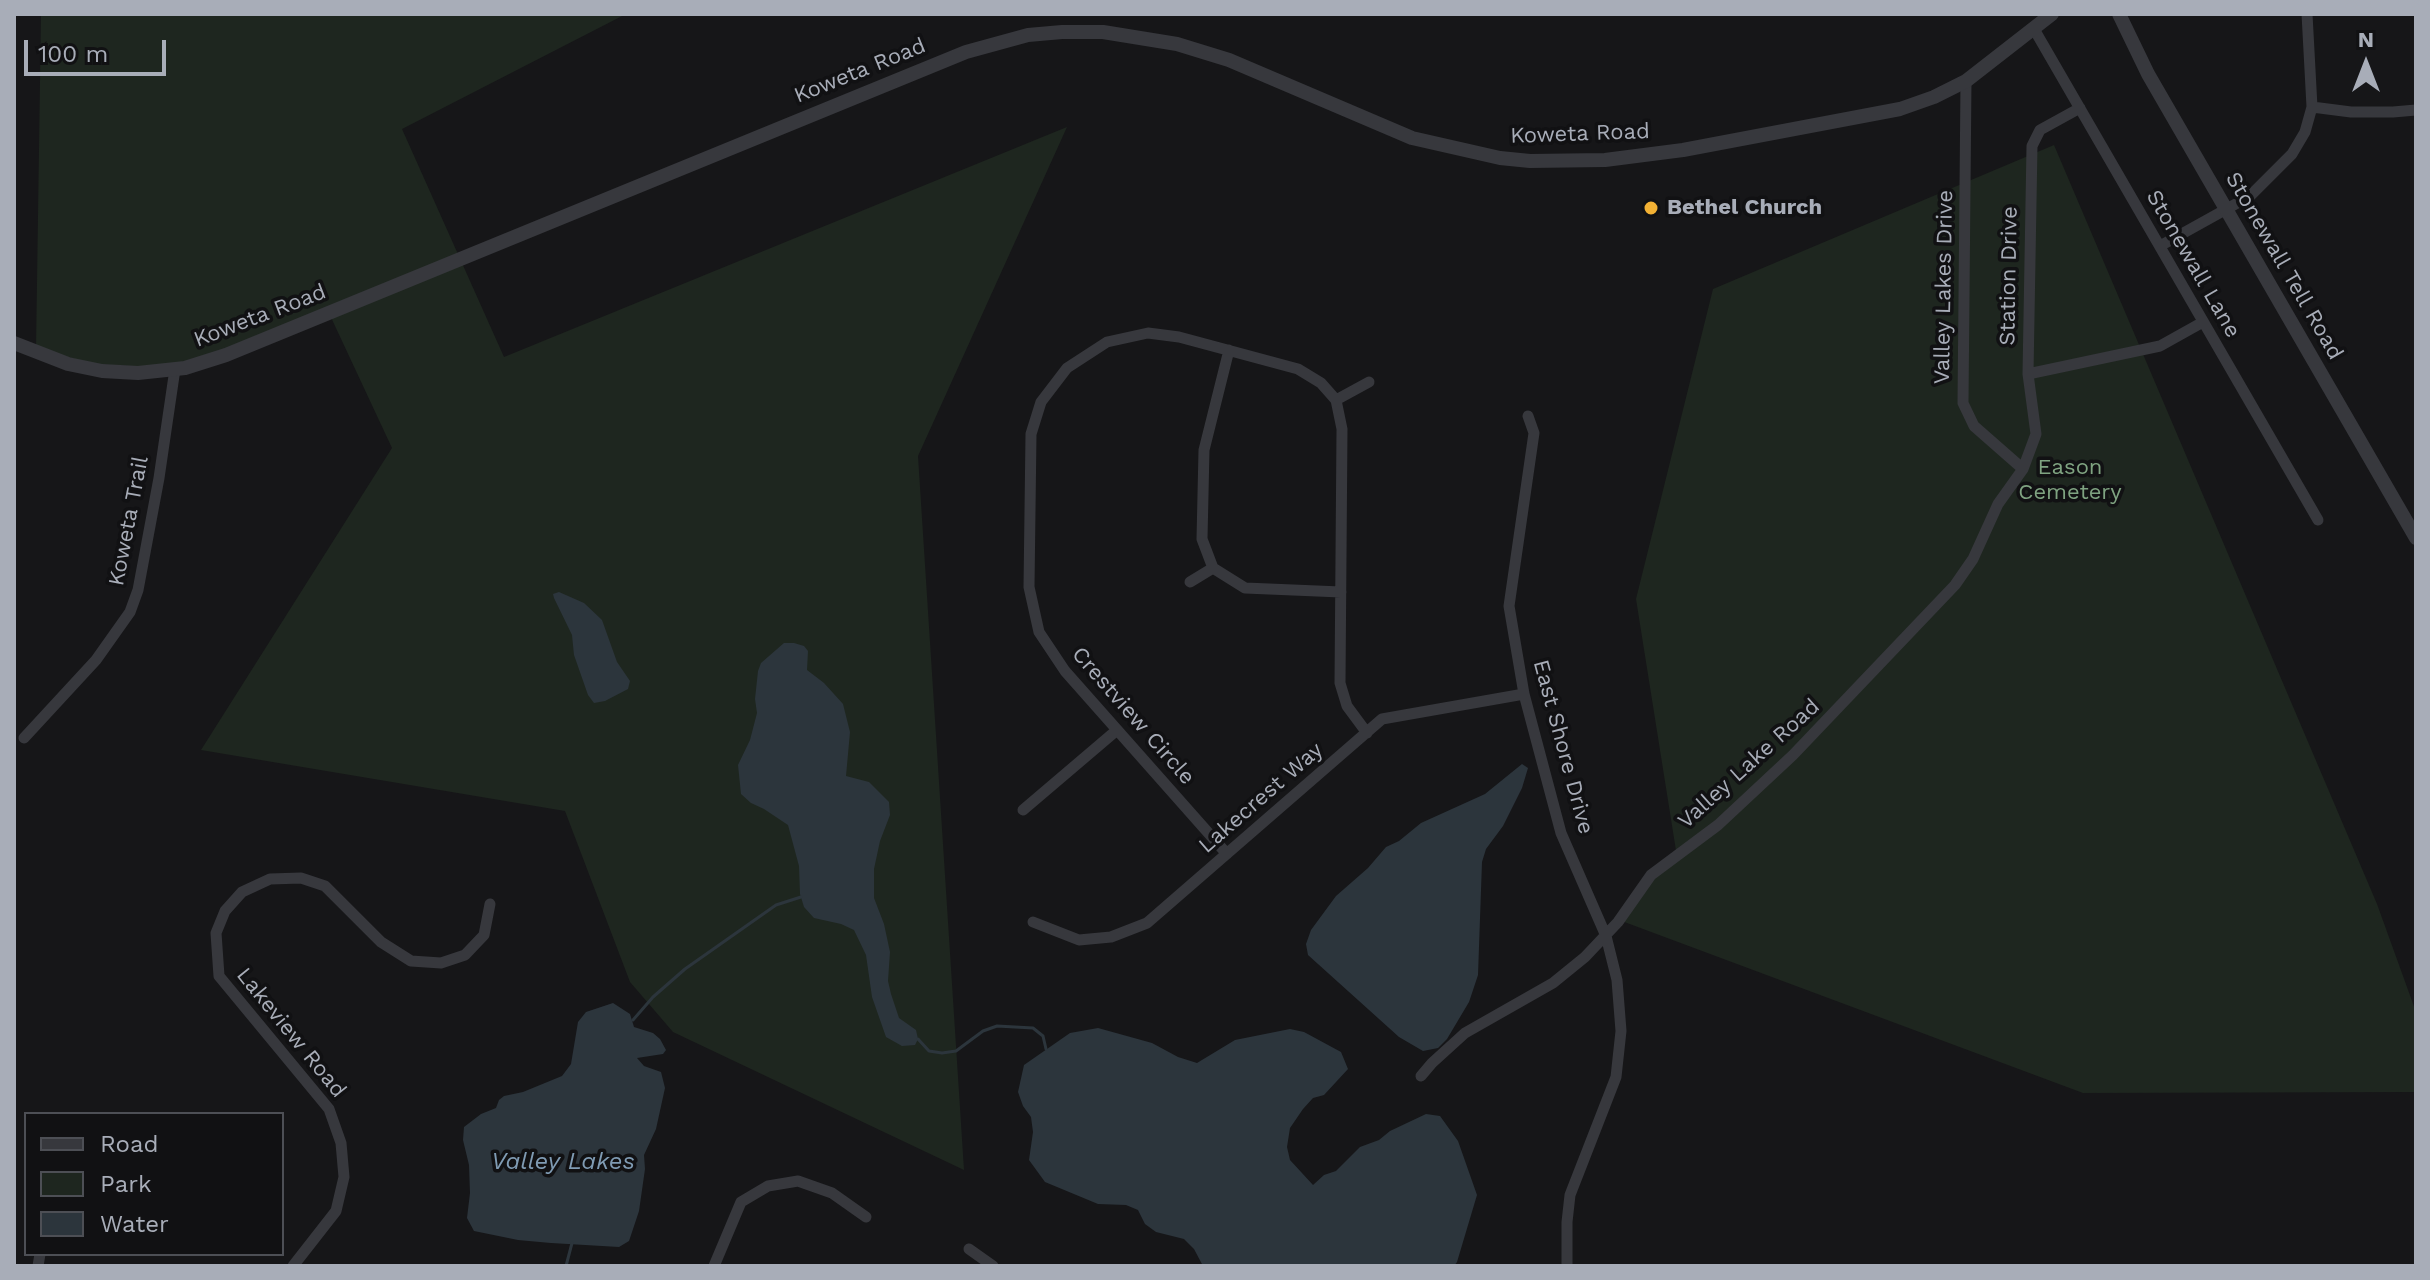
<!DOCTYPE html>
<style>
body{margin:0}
#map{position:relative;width:2430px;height:1280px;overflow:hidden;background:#161618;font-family:"Work Sans",sans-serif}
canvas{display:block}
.frame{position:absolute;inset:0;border:16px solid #a8adb8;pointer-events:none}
.legend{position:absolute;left:24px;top:1112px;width:260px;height:144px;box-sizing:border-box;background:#111113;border:2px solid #4d4f55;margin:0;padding:10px 14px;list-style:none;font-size:24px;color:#a8adb8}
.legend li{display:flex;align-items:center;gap:16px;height:40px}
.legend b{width:40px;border:2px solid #4d4f55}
.north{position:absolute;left:2326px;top:24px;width:80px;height:80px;-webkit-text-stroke:6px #111113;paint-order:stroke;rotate:0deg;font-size:22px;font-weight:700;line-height:32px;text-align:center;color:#a8adb8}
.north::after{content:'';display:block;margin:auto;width:28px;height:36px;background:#a8adb8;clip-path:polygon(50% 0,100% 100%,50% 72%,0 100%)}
.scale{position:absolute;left:24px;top:40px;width:142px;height:36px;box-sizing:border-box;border:4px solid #a8adb8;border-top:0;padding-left:10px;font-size:24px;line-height:28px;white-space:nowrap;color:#a8adb8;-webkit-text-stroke:6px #111113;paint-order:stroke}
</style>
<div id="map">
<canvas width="2430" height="1280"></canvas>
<div class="frame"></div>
<ul class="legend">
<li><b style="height:10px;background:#37383d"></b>Road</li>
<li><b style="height:22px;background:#1e261f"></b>Park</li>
<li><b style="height:22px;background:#2c353c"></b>Water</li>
</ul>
<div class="north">N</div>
<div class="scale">100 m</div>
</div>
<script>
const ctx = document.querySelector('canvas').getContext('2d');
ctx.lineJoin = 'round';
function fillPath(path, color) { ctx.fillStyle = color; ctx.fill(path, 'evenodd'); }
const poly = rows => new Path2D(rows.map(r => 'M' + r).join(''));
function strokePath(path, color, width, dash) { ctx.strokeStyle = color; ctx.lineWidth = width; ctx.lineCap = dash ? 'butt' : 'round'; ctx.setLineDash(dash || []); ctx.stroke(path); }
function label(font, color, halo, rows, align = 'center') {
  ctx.font = font + ' "Work Sans",sans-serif'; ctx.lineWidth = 7; ctx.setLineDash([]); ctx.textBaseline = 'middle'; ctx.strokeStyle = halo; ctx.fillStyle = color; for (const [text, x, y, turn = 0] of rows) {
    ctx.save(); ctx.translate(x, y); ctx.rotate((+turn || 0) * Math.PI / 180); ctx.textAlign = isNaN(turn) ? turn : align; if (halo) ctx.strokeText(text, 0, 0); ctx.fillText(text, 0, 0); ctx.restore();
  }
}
fillPath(poly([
 [41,14,626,14,402,129,504,357,1067,127,918,456,964,1170,673,1032,630,982,565,811,201,750,392,448,328,311,180,369,94,364,36,349],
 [2054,145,2377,904,2416,1012,2416,1092,2083,1093,1619,920,1632,893,1677,857,1636,599,1713,289]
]), '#1e261f');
fillPath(poly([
 [559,592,584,603,602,620,617,662,630,681,628,689,605,701,594,703,588,695,574,655,572,635,554,598,553,594],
 [784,643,794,643,804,646,808,651,807,670,824,683,843,704,850,732,846,776,869,782,889,802,890,815,880,841,874,869,874,898,884,924,890,952,888,981,891,994,899,1018,916,1030,918,1039,915,1045,902,1046,886,1037,872,997,866,955,854,930,841,924,814,918,804,907,800,894,799,866,788,825,764,809,751,803,741,794,738,765,750,740,757,713,755,699,758,671,761,663],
 [1522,764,1528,768,1522,788,1503,826,1486,849,1482,862,1478,975,1469,1002,1447,1039,1438,1048,1423,1051,1399,1037,1308,955,1306,944,1311,930,1336,896,1368,868,1386,847,1399,841,1421,823,1485,794],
 [613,1003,630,1014,634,1027,653,1033,660,1039,666,1050,663,1054,637,1058,644,1066,661,1072,665,1088,656,1129,644,1155,645,1169,639,1211,629,1241,619,1247,551,1243,518,1240,474,1231,467,1218,470,1193,469,1165,463,1140,464,1127,481,1114,496,1108,499,1100,504,1096,523,1092,562,1076,571,1064,578,1022,586,1012],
 [1098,1028,1152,1043,1178,1057,1197,1063,1235,1040,1290,1029,1304,1032,1341,1052,1348,1069,1324,1095,1313,1098,1303,1109,1290,1128,1287,1147,1290,1160,1313,1185,1324,1175,1336,1171,1360,1147,1379,1140,1390,1131,1426,1114,1440,1116,1458,1141,1477,1195,1457,1262,1454,1266,1203,1266,1194,1249,1184,1239,1156,1232,1145,1224,1138,1210,1126,1205,1098,1204,1045,1182,1029,1160,1033,1132,1031,1117,1023,1106,1018,1092,1024,1065,1070,1033]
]), '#2c353c');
strokePath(poly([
 [633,1020,653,997,685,969,776,905,801,897],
 [918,1039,929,1051,942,1053,956,1051,983,1031,997,1026,1033,1028,1043,1036,1046,1049],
 [566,1266,572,1243]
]), '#2c353c', 3);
strokePath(poly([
 [2034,29,2318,520],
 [1966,81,1963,403,1974,426,2023,469],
 [2312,107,2351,112,2393,112,2416,110],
 [2160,246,2250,196,2292,154,2305,132,2312,107,2307,14],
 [1229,350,1204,450,1202,539,1213,568,1245,588,1341,592],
 [2028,374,2160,346,2203,322],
 [1336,400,1369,382],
 [1528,416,1534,433,1509,606,1524,694,1561,833,1606,936,1617,980,1621,1031,1616,1077,1570,1195,1567,1222,1567,1266],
 [1190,582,1213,568],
 [24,738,96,660,130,612,138,590,159,478,175,369],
 [1023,810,1117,730],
 [1227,854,1065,671,1039,632,1029,587,1031,434,1041,402,1067,368,1107,342,1148,333,1179,337,1298,369,1321,383,1336,400,1342,429,1340,683,1347,706,1367,733],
 [1033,922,1079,940,1111,937,1147,923,1382,719,1524,694],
 [1421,1076,1432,1063,1465,1033,1553,983,1585,957,1618,922,1651,875,1718,825,1793,755,1955,585,1973,559,1998,504,2023,469,2036,434,2028,374,2032,146,2040,130,2080,108],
 [969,1249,993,1266],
 [38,1266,40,1254],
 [293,1266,336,1211,344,1177,341,1143,329,1109,219,976,216,933,225,911,242,892,270,879,301,878,325,886,381,942,411,961,441,963,465,955,484,935,490,904],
 [714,1266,741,1202,768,1186,798,1181,832,1193,866,1217]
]), '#37383d', 11);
strokePath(poly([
 [2119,14,2148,74,2416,538],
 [14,343,68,364,102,371,138,373,185,368,226,355,966,52,1028,35,1062,32,1103,32,1177,44,1229,60,1412,138,1500,158,1530,161,1605,160,1683,150,1900,109,1934,97,1966,81,2052,14]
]), '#37383d', 14);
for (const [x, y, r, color] of [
 [1651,208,8,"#f2b134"]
]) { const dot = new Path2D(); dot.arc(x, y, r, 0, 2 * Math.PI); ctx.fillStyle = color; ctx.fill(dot); strokePath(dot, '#111113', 3); }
label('22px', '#a8adb8', '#111113', [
 ["Koweta Road",860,71,-22],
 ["Koweta Road",1580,134,-2],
 ["Stonewall Lane",2193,264,60],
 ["Stonewall Tell Road",2284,266,60],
 ["Station Drive",2009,276,-89],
 ["Valley Lakes Drive",1944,287,-89],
 ["Koweta Road",260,316,-21],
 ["Koweta Trail",129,521,-79],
 ["Crestview Circle",1133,716,49],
 ["East Shore Drive",1563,747,75],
 ["Valley Lake Road",1749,764,-42],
 ["Lakecrest Way",1261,798,-41],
 ["Lakeview Road",291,1033,51]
]);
label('bold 22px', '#a8adb8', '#111113', [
 ["Bethel Church",1667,208]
], 'left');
label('22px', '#7fa381', '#111113', [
 ["Eason",2070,468],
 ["Cemetery",2070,493]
]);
label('italic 24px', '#7f9bb3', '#111113', [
 ["Valley Lakes",563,1162]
]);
</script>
